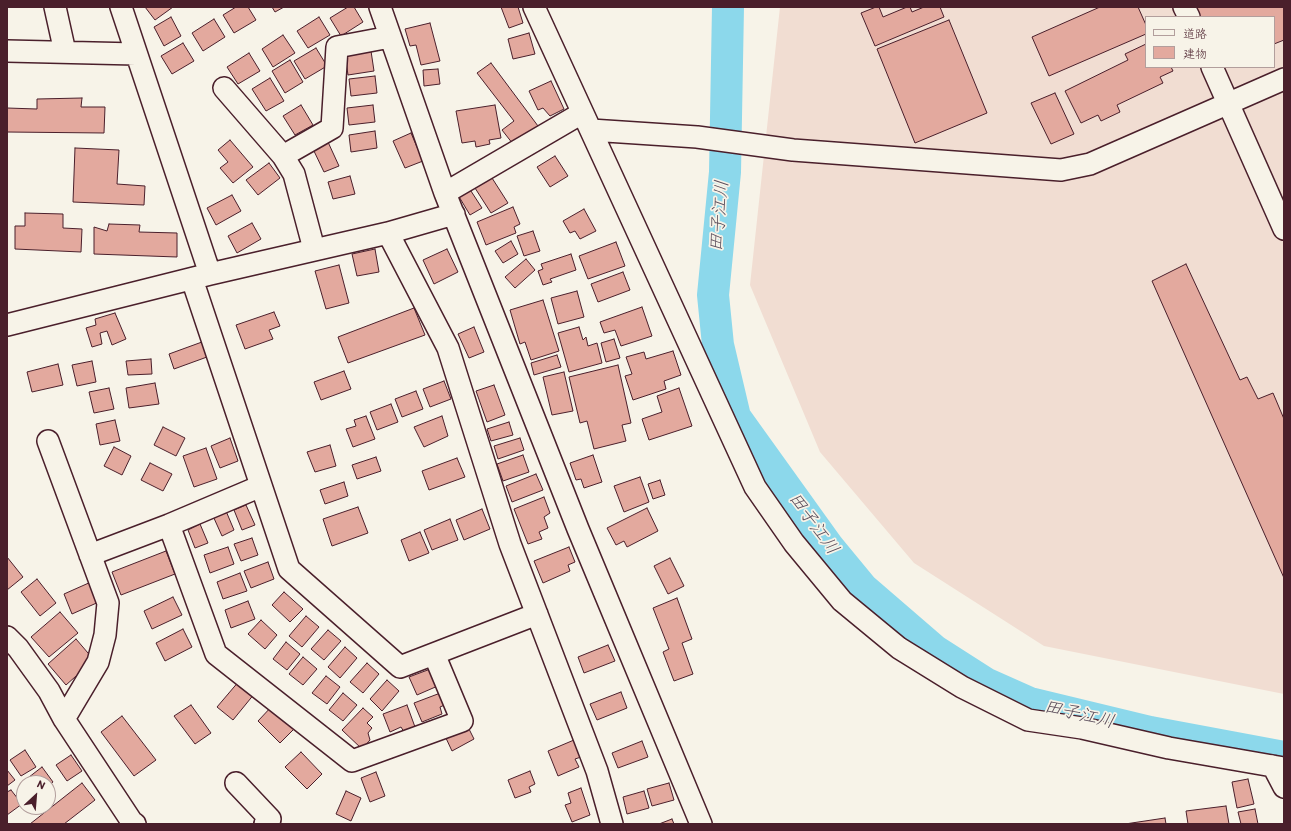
<!DOCTYPE html>
<meta charset="utf-8">
<style>
body{margin:0}
#map{position:relative;width:1291px;height:831px;overflow:hidden;background:#f7f3e8;font-family:Itim,"Klee One",sans-serif}
canvas{display:block}
.frame{position:absolute;inset:0;border:8px solid #4a1f2b;pointer-events:none}
.legend{position:absolute;left:1145px;top:16px;width:130px;height:52px;box-sizing:border-box;background:#f7f3e8;border:1px solid #b29e9c;margin:0;padding:5px 7px;list-style:none;font-size:12px;color:#4a1f2b}
.legend li{display:flex;align-items:center;gap:8px;height:20px}
.legend b{width:20px;border:1px solid #b29e9c}
.north{position:absolute;left:16px;top:775px;width:40px;height:40px;box-sizing:border-box;background:#f7f3e8;border:1px solid #b29e9c;border-radius:50%;rotate:26deg;font-size:11px;font-weight:700;line-height:16px;text-align:center;color:#4a1f2b}
.north::after{content:'';display:block;margin:auto;width:14px;height:18px;background:#4a1f2b;clip-path:polygon(50% 0,100% 100%,50% 72%,0 100%)}
</style>
<div id="map">
<canvas width="1291" height="831"></canvas>
<div class="frame"></div>
<ul class="legend">
<li><b style="height:5px;background:#f7f3e8"></b>道路</li>
<li><b style="height:11px;background:#e3a99e"></b>建物</li>
</ul>
<div class="north">N</div>
</div>
<script>
const ctx = document.querySelector('canvas').getContext('2d');
ctx.lineJoin = 'round';
function fillPath(path, color) { ctx.fillStyle = color; ctx.fill(path, 'evenodd'); }
const poly = rows => new Path2D(rows.map(r => 'M' + r).join(''));
function strokePath(path, color, width, dash) { ctx.strokeStyle = color; ctx.lineWidth = width; ctx.lineCap = dash ? 'butt' : 'round'; ctx.setLineDash(dash || []); ctx.stroke(path); }
function label(font, color, halo, rows, align = 'center') {
  ctx.font = font + ' Itim,"Klee One",sans-serif'; ctx.lineWidth = 3.5; ctx.setLineDash([]); ctx.textBaseline = 'middle'; ctx.strokeStyle = halo; ctx.fillStyle = color; for (const [text, x, y, turn = 0] of rows) {
    ctx.save(); ctx.translate(x, y); ctx.rotate((+turn || 0) * Math.PI / 180); ctx.textAlign = isNaN(turn) ? turn : align; if (halo) ctx.strokeText(text, 0, 0); ctx.fillText(text, 0, 0); ctx.restore();
  }
}
fillPath(poly([
 [780,7,1284,7,1284,694,1044,646,914,563,820,452,750,285],
 [1146,17,1274,17,1274,67,1146,67]
]), '#f1ddd2');
strokePath(poly([
 [728,7,725,172,713,295,718,345,735,417,829,548,862,588,935,651,985,683,1030,703,1150,732,1284,757]
]), '#8cd8eb', 32);
const building = poly([
 [145,7,173,7,155,20,145,7],
 [236,7,248,7,256,20,234,33,223,15,236,7],
 [272,7,284,7,275,12,272,7],
 [348,7,354,7,363,22,341,36,330,18,348,7],
 [501,7,518,7,523,23,509,28,501,7],
 [876,7,879,7,883,17,907,7,910,7,912,12,924,7,940,7,944,17,875,46,861,13,876,7],
 [1100,7,1138,7,1146,25,1146,34,1049,76,1032,37,1100,7],
 [1192,7,1284,7,1284,40,1274,44,1274,17,1196,17,1192,7],
 [171,17,181,36,164,46,154,27,171,17],
 [319,17,330,35,308,48,297,31,319,17],
 [214,19,225,37,203,51,192,33,214,19],
 [949,20,987,113,915,143,877,49,949,20],
 [430,23,440,61,421,65,416,45,410,46,405,29,430,23],
 [529,33,535,54,513,59,508,39,529,33],
 [283,35,295,53,273,67,262,49,283,35],
 [183,43,194,61,172,74,161,56,183,43],
 [1146,44,1146,67,1171,67,1173,71,1160,77,1163,83,1117,105,1120,112,1101,121,1098,115,1081,123,1065,91,1128,60,1125,54,1146,44],
 [316,48,327,66,305,79,294,61,316,48],
 [371,51,374,71,348,75,345,54,371,51],
 [249,53,260,71,238,84,227,67,249,53],
 [290,60,303,82,285,93,272,71,290,60],
 [491,63,538,126,513,144,502,130,514,121,477,73,491,63],
 [438,69,440,84,424,86,423,70,438,69],
 [375,76,377,93,351,96,349,79,375,76],
 [270,78,284,101,266,111,252,89,270,78],
 [551,81,564,109,550,116,543,108,538,110,529,91,551,81],
 [1055,93,1074,134,1051,144,1031,103,1055,93],
 [82,98,81,107,105,107,104,133,7,132,7,108,37,109,37,99,82,98],
 [301,105,313,125,295,135,283,116,301,105],
 [373,105,375,122,349,125,347,108,373,105],
 [495,105,501,138,489,140,490,144,476,147,475,141,462,143,456,111,495,105],
 [375,131,377,148,351,152,349,135,375,131],
 [411,133,423,161,405,168,393,141,411,133],
 [230,140,253,167,233,183,220,168,228,162,218,150,230,140],
 [328,142,339,166,324,172,313,149,328,142],
 [75,148,119,150,117,184,145,186,144,205,73,202,75,148],
 [555,156,568,176,550,187,537,167,555,156],
 [269,163,280,178,258,195,246,180,269,163],
 [350,176,355,194,333,199,328,182,350,176],
 [492,178,508,203,491,213,475,188,492,178],
 [469,188,482,208,470,215,458,195,469,188],
 [232,195,241,211,216,225,207,208,232,195],
 [513,207,520,224,514,227,516,233,486,245,477,222,513,207],
 [584,209,596,231,580,239,575,231,570,233,563,221,584,209],
 [25,213,63,214,63,228,82,229,81,252,15,249,15,226,25,226,25,213],
 [252,223,261,239,237,253,228,236,252,223],
 [109,224,140,225,139,232,177,233,177,257,94,254,94,227,107,231,109,224],
 [533,231,540,251,524,256,517,236,533,231],
 [511,241,518,254,503,263,495,251,511,241],
 [616,242,625,266,588,279,579,256,616,242],
 [375,249,379,272,357,276,352,254,375,249],
 [447,249,458,272,434,284,423,260,447,249],
 [571,254,576,270,550,279,552,282,543,285,538,271,543,269,541,264,571,254],
 [526,259,535,270,515,288,505,277,526,259],
 [1186,264,1240,380,1247,377,1258,399,1273,393,1284,419,1284,578,1152,281,1186,264],
 [339,265,349,303,326,309,315,271,339,265],
 [623,272,630,290,598,302,591,284,623,272],
 [577,291,584,317,558,324,551,298,577,291],
 [543,300,559,351,531,360,525,342,520,344,510,310,543,300],
 [642,307,652,336,621,346,615,330,604,333,600,322,642,307],
 [414,308,425,335,348,363,338,337,414,308],
 [274,312,280,326,269,330,273,339,245,349,236,325,274,312],
 [115,313,126,339,112,345,107,331,100,333,102,344,92,347,86,328,96,325,95,319,115,313],
 [474,327,484,352,469,358,458,334,474,327],
 [579,327,583,340,586,337,588,346,597,343,602,363,569,372,558,333,579,327],
 [614,339,620,358,606,362,601,343,614,339],
 [202,342,207,357,174,369,169,354,202,342],
 [673,351,681,375,664,381,666,389,633,400,625,376,632,374,626,357,644,352,646,359,673,351],
 [557,355,561,367,534,375,531,363,557,355],
 [151,359,152,374,128,375,126,361,151,359],
 [92,361,96,382,77,386,72,365,92,361],
 [58,364,63,385,32,392,27,372,58,364],
 [618,365,631,423,622,425,626,441,594,449,587,421,580,423,569,377,618,365],
 [344,371,351,389,321,400,314,382,344,371],
 [564,372,573,411,552,415,543,377,564,372],
 [444,381,451,399,430,407,423,389,444,381],
 [155,383,159,404,129,408,126,388,155,383],
 [494,385,505,415,487,422,476,391,494,385],
 [109,388,114,409,94,413,89,392,109,388],
 [679,388,692,426,649,440,642,419,662,412,657,396,679,388],
 [416,391,423,409,402,417,395,399,416,391],
 [391,404,398,422,377,430,370,412,391,404],
 [366,416,375,439,353,447,346,429,356,426,354,420,366,416],
 [442,416,448,436,424,447,414,427,442,416],
 [115,420,120,441,100,445,96,424,115,420],
 [509,422,513,435,491,441,487,429,509,422],
 [163,427,185,438,176,456,154,445,163,427],
 [230,438,238,461,220,468,211,446,230,438],
 [520,438,524,450,498,459,494,446,520,438],
 [330,445,336,466,315,472,307,452,330,445],
 [114,447,131,456,122,475,104,466,114,447],
 [206,448,217,479,194,487,183,456,206,448],
 [523,455,529,472,503,481,497,464,523,455],
 [593,455,602,482,584,488,581,479,576,480,570,463,593,455],
 [376,457,381,471,357,479,352,465,376,457],
 [457,458,465,477,429,490,422,471,457,458],
 [150,463,172,474,163,491,141,480,150,463],
 [536,474,543,490,512,502,506,486,536,474],
 [640,477,649,502,624,512,614,486,640,477],
 [660,480,665,495,653,499,648,484,660,480],
 [344,482,348,496,325,504,320,490,344,482],
 [544,497,550,513,544,517,548,528,539,532,542,539,528,544,514,509,544,497],
 [246,505,255,525,242,530,234,510,246,505],
 [358,507,368,533,332,546,323,519,358,507],
 [647,508,658,531,627,547,624,541,616,545,607,528,647,508],
 [482,509,490,529,464,540,456,520,482,509],
 [226,511,234,530,222,536,213,516,226,511],
 [450,519,458,540,432,550,424,530,450,519],
 [200,524,208,543,195,548,188,530,200,524],
 [420,532,429,553,409,561,401,540,420,532],
 [252,538,258,555,241,561,234,544,252,538],
 [228,547,234,564,210,573,204,555,228,547],
 [569,547,575,562,568,565,570,571,543,583,534,561,569,547],
 [166,551,175,574,121,595,112,572,166,551],
 [7,557,23,577,7,590,7,557],
 [670,558,684,586,668,594,654,566,670,558],
 [268,562,274,579,251,588,244,571,268,562],
 [240,573,247,591,223,599,217,582,240,573],
 [37,579,56,603,40,616,21,592,37,579],
 [91,582,101,601,72,614,64,594,91,582],
 [284,592,303,609,290,622,272,605,284,592],
 [173,597,182,615,152,629,144,611,173,597],
 [677,598,692,639,682,643,693,674,674,681,663,652,669,649,653,608,677,598],
 [248,601,255,619,231,628,225,610,248,601],
 [60,612,78,633,49,657,31,637,60,612],
 [306,616,319,627,302,647,289,636,306,616],
 [261,620,277,635,265,649,248,634,261,620],
 [183,629,192,647,165,661,156,643,183,629],
 [328,630,341,641,324,660,311,649,328,630],
 [76,639,94,660,66,685,48,664,76,639],
 [286,642,300,654,287,670,273,659,286,642],
 [608,645,615,661,584,673,578,657,608,645],
 [345,647,357,658,340,678,328,667,345,647],
 [303,657,317,669,303,685,289,674,303,657],
 [367,663,379,674,363,693,350,682,367,663],
 [433,668,440,685,417,695,409,677,433,668],
 [326,676,340,687,327,704,312,693,326,676],
 [240,680,255,693,233,720,217,707,240,680],
 [387,680,399,691,382,711,370,699,387,680],
 [443,692,447,704,440,707,442,714,422,722,414,703,443,692],
 [621,692,627,708,597,720,590,704,621,692],
 [343,693,357,705,343,721,329,710,343,693],
 [191,705,211,733,195,744,174,716,191,705],
 [273,705,295,728,280,743,258,721,273,705],
 [407,705,415,727,404,732,401,727,390,732,383,714,407,705],
 [363,708,373,717,367,723,372,728,368,733,370,740,362,749,342,730,363,708],
 [122,716,156,760,134,776,101,732,122,716],
 [467,725,474,739,452,751,445,736,467,725],
 [574,740,581,757,575,759,579,767,558,776,548,751,574,740],
 [642,741,648,757,618,768,612,753,642,741],
 [25,750,36,767,21,776,10,760,25,750],
 [301,752,322,774,307,789,285,767,301,752],
 [71,755,82,771,67,781,56,765,71,755],
 [42,767,53,782,48,786,48,783,26,783,24,781,42,767],
 [7,770,15,780,7,786,7,770],
 [530,771,535,784,529,787,531,792,515,798,508,780,530,771],
 [376,772,385,796,370,802,361,778,376,772],
 [1248,779,1254,804,1237,808,1232,782,1248,779],
 [82,783,95,800,64,824,30,824,82,783],
 [669,783,674,800,652,806,647,789,669,783],
 [581,788,590,815,572,822,565,805,571,803,568,793,581,788],
 [11,790,22,804,7,815,7,792,11,790],
 [346,791,361,798,351,821,336,814,346,791],
 [644,791,649,808,627,814,623,797,644,791],
 [1226,806,1229,824,1188,824,1186,811,1226,806],
 [1255,809,1258,824,1241,824,1238,812,1255,809],
 [1165,818,1166,824,1125,824,1165,818],
 [672,819,674,824,659,824,672,819]
]);
fillPath(building, '#e3a99e');
strokePath(building, '#4a1f2b', 1);
const minor = poly([
 [55,7,65,52],
 [121,7,210,274],
 [380,7,445,193,578,529,701,824],
 [534,7,755,487,794,543,842,601,899,648,962,687,1028,720,1082,728,1169,748,1284,768],
 [1184,7,1189,17],
 [7,51,136,54],
 [1212,67,1284,229],
 [224,88,283,156,294,174,314,249],
 [591,130,697,137,793,150,1061,170,1090,164,1284,79],
 [283,156,332,128,337,47,390,37],
 [445,193,582,113],
 [388,233,448,348,510,544,597,771,612,824],
 [192,279,289,569,400,667,537,614],
 [7,325,210,274,388,233,454,214],
 [48,441,108,603,105,635,98,662,64,719],
 [169,525,216,654,352,761,462,721,434,654],
 [90,555,169,525,261,486],
 [7,637,18,648,49,691,64,719,132,822,135,824],
 [1273,766,1284,787],
 [236,783,270,819,265,824]
]);
strokePath(minor, '#4a1f2b', 24);
strokePath(minor, '#f7f3e8', 21);
label('italic 18px', '#5a4d5b', '#f7f3e8', [
 ["田子江川",720,216,-85],
 ["田子江川",813,524,54],
 ["田子江川",1079,715,13]
]);
</script>
